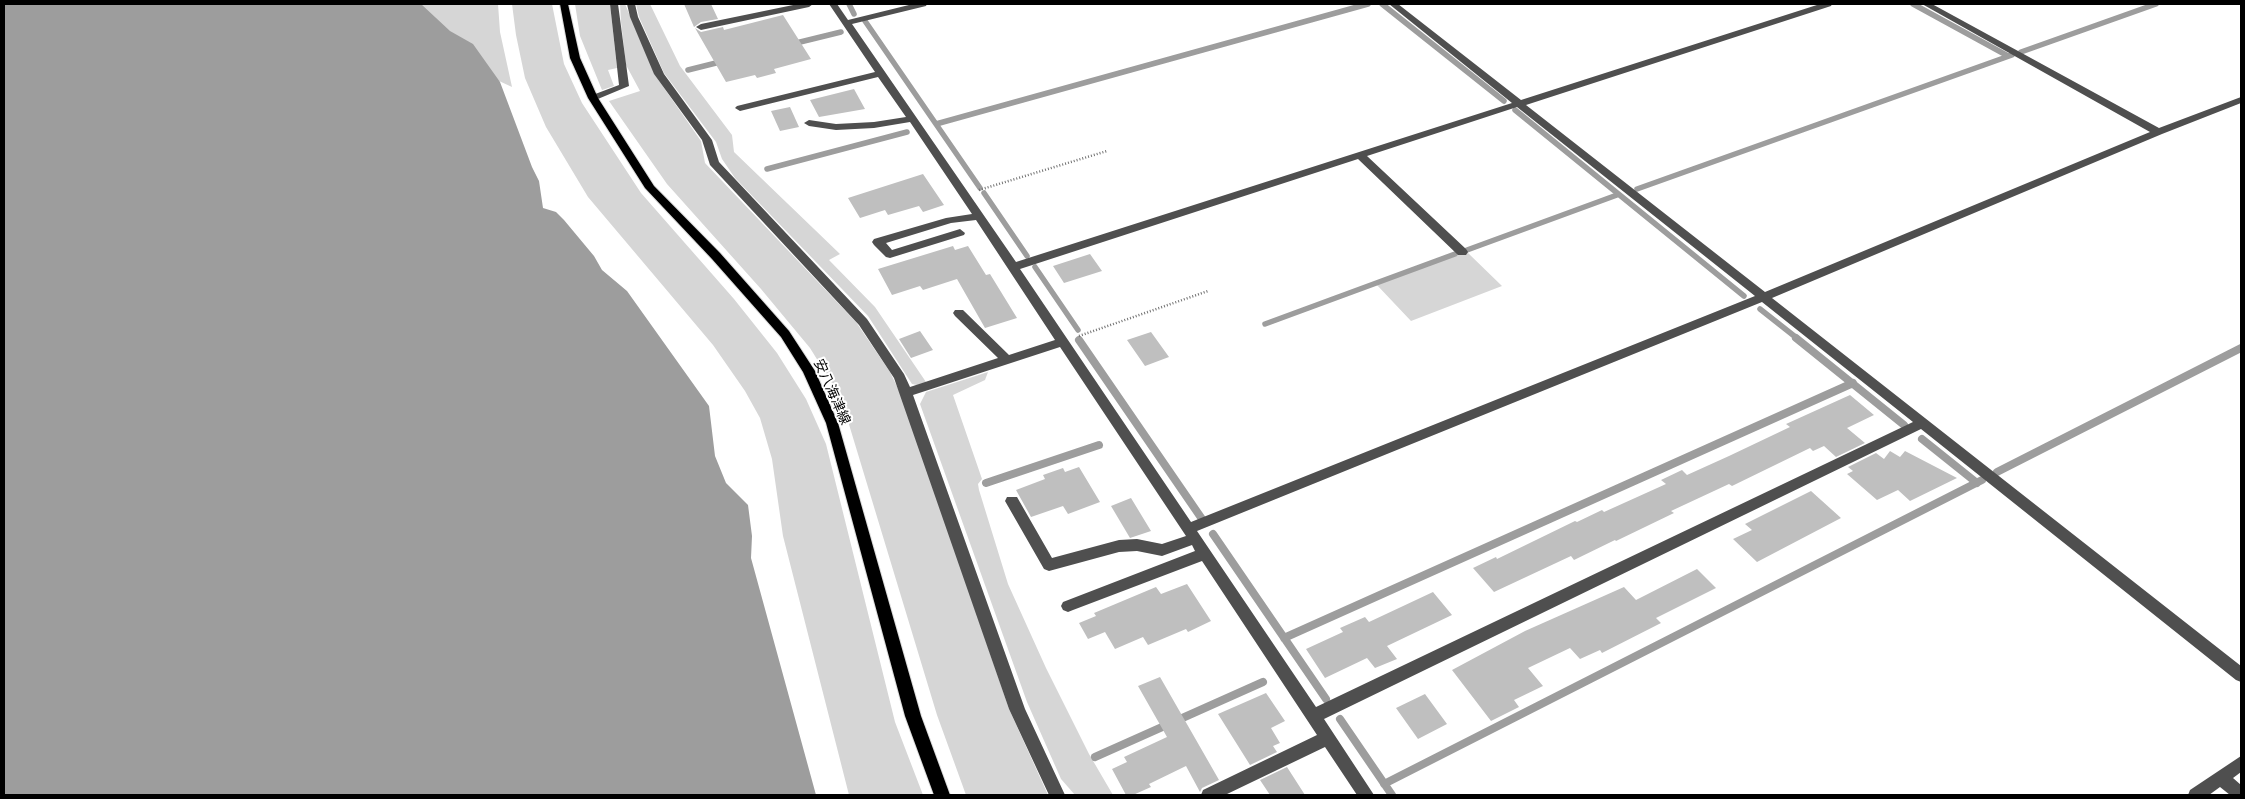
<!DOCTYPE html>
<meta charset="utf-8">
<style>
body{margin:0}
#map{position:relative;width:2245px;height:799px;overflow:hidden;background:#fff;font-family:"Public Sans",sans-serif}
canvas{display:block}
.frame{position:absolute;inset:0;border:5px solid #000;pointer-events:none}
</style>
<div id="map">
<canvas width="2245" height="799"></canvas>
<div class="frame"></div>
</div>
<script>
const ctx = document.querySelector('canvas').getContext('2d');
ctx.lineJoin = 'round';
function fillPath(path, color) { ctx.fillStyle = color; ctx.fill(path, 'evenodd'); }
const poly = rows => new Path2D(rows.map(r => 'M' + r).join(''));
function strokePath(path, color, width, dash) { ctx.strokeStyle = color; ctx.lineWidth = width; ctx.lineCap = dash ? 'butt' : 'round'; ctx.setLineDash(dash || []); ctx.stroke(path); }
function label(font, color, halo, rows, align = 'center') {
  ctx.font = font + ' "Public Sans","Noto Sans JP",sans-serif'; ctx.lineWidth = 4; ctx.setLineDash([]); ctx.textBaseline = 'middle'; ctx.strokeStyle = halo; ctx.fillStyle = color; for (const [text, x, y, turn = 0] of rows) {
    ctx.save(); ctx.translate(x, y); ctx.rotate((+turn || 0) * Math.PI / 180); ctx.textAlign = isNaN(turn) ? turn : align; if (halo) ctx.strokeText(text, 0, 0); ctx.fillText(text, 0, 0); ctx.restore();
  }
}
fillPath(poly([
 [333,4,498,4,500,32,512,87],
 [512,4,552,4,564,64,582,103,641,193,734,299,777,353,806,399,826,444,895,722,923,795,849,795,783,536,772,459,760,418,745,391,713,345,588,197,546,127,525,78,516,35],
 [575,4,610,4,617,68,608,70,614,86,602,90,580,36],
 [620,4,625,4,655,75,701,141,705,163,856,322,890,372,904,401,1009,709,1048,795,966,795,937,715,841,398,810,348,761,289,667,184,609,101,640,91,626,65,621,22],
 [636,4,650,4,680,66,732,135,734,152,840,254,829,260,875,307,926,382,917,385,912,384,868,316,735,178,722,159,716,142,664,73,639,17],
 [1467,252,1502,286,1411,321,1376,284],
 [988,372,985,380,953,395,982,479,978,484,979,490,1008,584,1046,668,1089,754,1113,795,1075,795,1061,779,1027,702,920,404,926,392]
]), '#d6d6d6');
fillPath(poly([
 [4,4,421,4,450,31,473,44,500,82,532,167,539,181,543,208,556,212,564,220,594,256,602,270,627,291,709,406,715,456,726,483,748,505,752,536,751,558,816,795,4,795]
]), '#9d9d9d');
strokePath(poly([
 [849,4,854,14],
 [1382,4,1504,101],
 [1913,4,2008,56],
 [865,21,980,188],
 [792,44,841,32],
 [2021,52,2156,4],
 [688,70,724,61],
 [1515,110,1744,296],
 [936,124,1368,4],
 [767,169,907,132],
 [1637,189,2012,55],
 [984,193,1027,256],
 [1467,250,1617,195],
 [1035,267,1078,330],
 [1760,309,1798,339],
 [1265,324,1455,254]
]), '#9d9d9d', 5.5);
strokePath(poly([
 [1796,338,1904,425],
 [1079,340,1202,519],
 [1922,439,1977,483],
 [1997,472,2241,348],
 [986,483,1099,445],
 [1213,534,1326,699],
 [1284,638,1853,383],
 [1340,719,1392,795],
 [1095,757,1263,682],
 [1384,784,1982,480]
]), '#9d9d9d', 8);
fillPath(poly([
 [684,4,711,4,718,19,701,22,694,27],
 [783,15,811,59,774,69,776,73,757,78,755,75,726,82,695,28,701,32,723,27,724,30],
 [854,89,865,109,819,117,810,100],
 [790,107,799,127,780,131,771,111],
 [923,174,944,205,923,212,919,206,888,215,885,210,860,218,848,198],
 [953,246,955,250,968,246,986,275,990,274,1017,318,985,328,957,279,923,290,920,286,892,295,878,269],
 [1090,254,1102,271,1064,283,1053,266],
 [920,331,933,350,911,358,899,339],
 [1151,332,1169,357,1145,366,1127,340],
 [1850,395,1874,415,1847,428,1865,443,1836,457,1824,446,1813,451,1810,448,1732,486,1729,484,1671,511,1674,513,1616,541,1615,540,1574,560,1571,556,1494,592,1473,568,1496,557,1497,559,1575,521,1577,522,1602,510,1604,512,1666,484,1661,480,1682,470,1687,475,1729,456,1790,427,1786,424],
 [1890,451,1900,457,1905,451,1957,478,1910,501,1898,490,1877,500,1847,474,1853,471,1848,467,1876,453,1884,459],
 [1079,467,1100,502,1068,514,1063,506,1031,517,1016,490,1045,479,1043,475,1063,468,1065,472],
 [1811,491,1841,518,1757,562,1733,539,1752,530,1745,524],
 [1131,498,1151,531,1130,538,1111,506],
 [1697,569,1716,588,1656,618,1661,623,1602,653,1600,650,1580,659,1570,648,1528,668,1543,686,1514,700,1519,707,1491,721,1452,670,1525,631,1624,587,1636,600],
 [1187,584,1211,621,1188,632,1186,629,1148,645,1143,637,1115,649,1105,632,1088,639,1079,623,1096,616,1094,613,1156,587,1161,594],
 [1433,592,1452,615,1387,646,1397,659,1375,668,1367,658,1325,678,1306,649,1343,632,1340,628,1365,617,1369,622],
 [1160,677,1219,780,1202,788,1200,792,1186,766,1149,784,1151,787,1133,795,1126,795,1112,769,1127,762,1124,757,1167,737,1138,686],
 [1266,693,1285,721,1271,728,1280,743,1273,746,1277,752,1250,765,1218,714],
 [1425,694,1447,724,1418,739,1396,708],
 [1287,767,1305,795,1270,795,1260,780]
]), '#bfbfbf');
const major = poly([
 [560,4,568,4,580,58,598,98,654,186,720,253,789,331,815,371,838,423,921,716,950,795,934,795,905,716,826,423,803,372,781,337,712,259,645,188,588,98,570,58,560,4]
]);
strokePath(major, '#dbdbdb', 2);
strokePath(poly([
 [979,190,1107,151],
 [1079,336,1208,291]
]), '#717171', 2.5, [1, 2]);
fillPath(poly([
 [610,4,618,4,629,86,593,101,590,100,590,96,619,85,610,4],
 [627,4,635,4,638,17,664,74,712,140,719,162,867,319,904,374,910,387,998,358,955,316,953,313,955,310,963,310,1009,355,1055,340,976,220,951,223,886,243,892,250,960,229,965,233,964,235,890,258,886,257,874,245,872,242,874,239,946,218,972,214,910,122,874,128,836,130,809,126,804,123,809,120,836,124,874,122,906,117,878,77,740,111,735,108,737,106,875,72,829,4,837,4,848,20,913,4,927,4,926,6,852,24,1016,262,1512,103,1389,4,1398,4,1521,100,1820,4,1832,4,1831,6,1526,105,1765,292,2150,132,1922,4,1932,4,2159,128,2241,97,2241,103,2162,134,1772,298,2241,666,2241,682,2236,680,1921,429,1324,719,1374,795,1357,795,1325,747,1225,795,1201,795,1203,790,1317,735,1202,561,1073,610,1068,612,1063,610,1061,606,1063,602,1195,551,1192,545,1162,556,1137,551,1119,552,1049,571,1044,569,1005,501,1007,497,1017,497,1052,558,1119,540,1137,539,1162,544,1186,536,1060,347,913,395,1025,709,1065,795,1049,795,1009,709,894,378,859,325,710,165,702,140,654,74,630,17,627,4],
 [1517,107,1755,296,1191,522,1020,269,1358,159,1458,255,1466,255,1468,252,1466,249,1367,156,1517,107],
 [1762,302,1913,422,1316,707,1197,531,1762,302],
 [798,4,813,4,809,7,701,30,696,27,701,24,798,4],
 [2241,756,2241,772,2233,778,2241,785,2241,795,2230,795,2220,787,2209,795,2188,795,2190,790,2241,756]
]), '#4f4f4f');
fillPath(major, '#000');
label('14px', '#000', '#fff', [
 ["安八海津線",832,392,66]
]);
</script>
